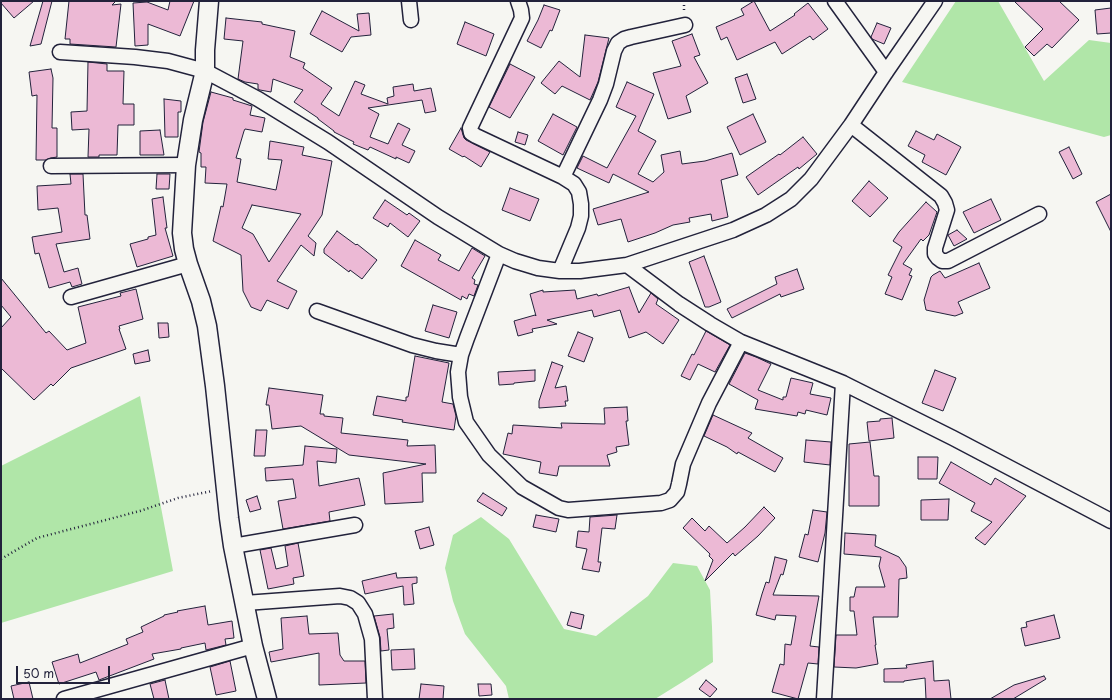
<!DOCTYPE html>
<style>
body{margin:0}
#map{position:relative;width:1112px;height:700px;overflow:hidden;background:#f6f6f2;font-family:"Playpen Sans",sans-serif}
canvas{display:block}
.frame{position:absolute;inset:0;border:2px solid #22223b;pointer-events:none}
.scale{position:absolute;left:16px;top:666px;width:94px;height:18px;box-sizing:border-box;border:2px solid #22223b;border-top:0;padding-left:5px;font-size:12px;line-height:14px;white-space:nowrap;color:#22223b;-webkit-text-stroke:3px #f6f6f2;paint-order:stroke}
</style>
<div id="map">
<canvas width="1112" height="700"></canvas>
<div class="frame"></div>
<div class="scale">50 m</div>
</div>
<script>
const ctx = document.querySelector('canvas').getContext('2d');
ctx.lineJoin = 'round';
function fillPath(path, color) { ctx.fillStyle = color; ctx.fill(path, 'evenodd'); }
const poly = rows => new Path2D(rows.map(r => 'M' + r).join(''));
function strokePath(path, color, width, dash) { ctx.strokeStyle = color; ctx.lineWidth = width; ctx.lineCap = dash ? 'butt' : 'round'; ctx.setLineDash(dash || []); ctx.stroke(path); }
fillPath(poly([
 [956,1,998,1,1044,81,1089,40,1111,43,1111,135,1104,137,902,82],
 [140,396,173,571,1,623,1,466],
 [481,517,509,539,564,629,596,636,648,596,673,563,697,566,710,590,712,627,713,662,684,681,655,699,509,699,506,686,465,634,453,601,445,568,453,535]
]), '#b0e6a8');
const building = poly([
 [1,1,34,1,14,18,1,3,1,1],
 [43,1,52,1,41,44,30,46,43,1],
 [69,1,116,1,112,5,121,4,116,47,70,44,70,39,65,39,69,1],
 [170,1,194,1,180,36,148,24,148,45,135,46,133,3,147,2,168,10,170,1],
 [754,1,770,31,795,15,794,14,808,3,828,29,813,40,810,36,782,54,775,42,737,60,727,37,721,40,716,27,744,15,741,9,754,1],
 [1014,1,1059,1,1079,20,1052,48,1047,44,1034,56,1025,47,1043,29,1014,1],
 [544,5,560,10,552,31,550,30,541,48,527,41,538,20,544,5],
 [1111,8,1111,33,1097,34,1095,10,1111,8],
 [322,11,359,31,357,14,369,13,371,35,351,37,342,52,310,34,322,11],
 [226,18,262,22,262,24,295,31,290,57,305,63,303,68,332,88,321,104,339,116,355,81,365,85,361,94,388,104,387,98,394,96,393,87,413,84,414,91,431,88,436,111,425,113,422,100,368,108,379,114,370,137,388,144,398,123,410,129,402,145,415,151,409,163,396,157,396,159,370,147,368,150,353,144,354,142,334,132,334,131,318,119,318,118,294,102,303,90,273,79,271,92,260,90,258,89,258,84,245,82,238,79,243,41,224,39,226,18],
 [465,22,494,34,486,56,457,44,465,22],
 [877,23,891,28,884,44,872,39,871,37,877,23],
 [692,34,700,55,694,57,708,83,686,96,691,112,668,119,653,73,681,66,672,41,692,34],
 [585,35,609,38,598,82,590,100,562,86,555,94,541,83,559,61,580,77,585,35],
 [88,62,107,64,107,71,124,71,123,104,134,104,134,125,118,125,117,155,99,155,99,157,88,157,89,129,72,130,71,112,87,111,88,62],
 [510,64,535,77,510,118,489,107,510,64],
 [51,69,53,78,52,128,57,128,57,157,51,158,46,160,36,160,37,95,32,96,29,72,51,69],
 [747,74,756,99,743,103,735,78,747,74],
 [627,82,654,94,638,131,656,141,638,174,653,182,664,172,661,155,680,151,682,164,705,161,732,153,738,175,721,180,728,217,712,221,711,214,689,218,690,222,673,225,655,233,628,242,621,219,598,225,593,209,649,192,613,174,609,183,577,168,583,156,607,168,636,116,616,107,627,82],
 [211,92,233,98,233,100,252,106,250,115,265,118,262,132,245,129,244,131,236,158,241,159,237,182,276,190,282,160,268,159,270,141,304,147,302,155,332,161,322,215,308,236,316,243,314,256,301,245,277,281,297,291,288,309,267,300,261,311,251,307,243,291,241,255,213,241,221,206,223,207,227,184,205,183,206,167,201,167,201,153,199,152,203,122,211,92],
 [252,205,301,214,269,262,253,234,242,228,252,205],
 [164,99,181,101,181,112,178,112,178,137,165,137,164,99],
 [553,114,577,127,563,155,538,141,553,114],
 [753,114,766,142,740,155,727,127,753,114],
 [461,128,464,138,466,140,490,152,481,167,464,156,463,157,449,149,461,128],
 [160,130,164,155,140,155,140,131,160,130],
 [916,131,934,140,937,134,961,147,946,175,922,162,925,155,908,146,916,131],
 [518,132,528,135,525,145,515,142,518,132],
 [803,137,817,154,799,169,798,167,758,195,746,177,779,154,780,155,803,137],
 [1069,147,1082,174,1073,179,1059,152,1069,147],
 [70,174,83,174,85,215,87,215,90,239,56,244,64,272,78,268,82,284,72,287,70,282,49,288,39,253,35,254,32,237,62,232,58,208,38,210,37,186,71,184,70,174],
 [157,174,170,174,169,189,156,189,157,174],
 [869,181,888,198,870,217,852,201,869,181],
 [510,188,539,199,530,221,502,210,510,188],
 [1111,194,1111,232,1096,202,1111,194],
 [163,197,167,228,165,228,173,256,137,267,130,244,148,239,148,237,156,235,152,199,163,197],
 [991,199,1001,220,974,233,963,212,991,199],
 [385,200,407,215,409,213,420,221,408,237,390,223,388,227,373,218,385,200],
 [926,202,937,212,929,235,923,241,921,239,903,264,912,269,909,275,912,276,902,300,885,294,892,277,888,275,902,247,893,241,899,232,926,202],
 [957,230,967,239,954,246,948,235,957,230],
 [337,231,356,245,357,244,377,260,362,279,350,270,349,272,324,253,324,249,337,231],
 [415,240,441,255,438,260,459,271,472,248,485,256,472,278,475,280,474,284,478,285,474,296,469,294,467,299,462,296,461,300,401,266,415,240],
 [704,256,721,302,709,307,705,307,689,262,704,256],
 [979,263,990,288,958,302,963,313,955,316,926,310,924,300,931,277,933,275,940,271,945,278,979,263],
 [797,269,804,289,781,297,780,294,732,318,727,309,777,284,775,277,797,269],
 [1,278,46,333,49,331,67,350,86,343,78,307,121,296,120,293,136,289,143,319,119,326,120,329,119,329,126,349,71,368,53,386,51,384,34,400,1,368,1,328,11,317,1,305,1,278],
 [629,287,639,313,651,293,658,299,656,304,679,320,663,344,646,332,629,338,620,310,594,317,592,310,547,320,557,324,532,329,533,332,518,336,514,321,535,315,536,316,530,294,543,290,543,292,575,290,577,299,597,294,598,296,629,287],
 [433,305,457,312,449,338,425,331,433,305],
 [158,323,168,323,169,337,159,338,158,323],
 [706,331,730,345,715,372,698,364,690,380,681,376,692,354,694,355,706,331],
 [578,332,593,338,584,362,568,356,578,332],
 [148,350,150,361,135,364,133,354,148,350],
 [745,353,756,357,771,364,758,390,783,400,783,397,786,397,791,378,813,383,810,394,831,398,827,415,806,410,805,414,798,412,797,416,755,409,758,400,729,384,745,353],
 [415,356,449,363,442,402,453,404,456,416,454,430,402,422,403,420,373,415,377,396,406,401,406,397,408,397,415,356],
 [552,362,563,366,555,388,566,386,568,401,565,401,566,406,539,408,539,401,552,362],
 [535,370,535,381,514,383,514,384,499,385,498,372,535,370],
 [935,370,956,378,943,411,922,403,935,370],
 [269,388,323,395,320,414,324,414,324,416,343,418,341,433,408,440,407,446,435,445,436,473,422,473,423,502,385,504,383,473,426,464,349,455,301,426,272,429,269,405,266,405,269,388],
 [627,407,628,421,626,421,629,445,616,447,617,452,607,455,610,466,559,466,557,476,539,473,541,462,503,454,508,433,512,434,513,425,562,428,561,423,605,424,604,408,627,407],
 [713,415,752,433,748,438,783,458,775,472,738,452,737,454,727,447,704,436,713,415],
 [892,418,894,438,869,441,867,422,880,421,880,419,892,418],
 [256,430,267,430,265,456,254,456,256,430],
 [806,440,831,442,830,465,804,462,806,440],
 [870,442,874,476,879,476,879,506,849,506,849,444,870,442],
 [305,446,337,449,336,463,317,461,319,486,359,478,365,505,329,512,330,521,283,529,278,501,296,498,293,479,266,481,265,468,303,465,305,446],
 [918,457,938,457,937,479,918,479,918,457],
 [951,462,991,485,995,478,1026,496,985,545,975,538,992,522,971,511,975,503,939,483,951,462],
 [483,493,507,508,502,516,477,501,483,493],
 [257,496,261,509,250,512,246,500,257,496],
 [949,499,948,520,921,520,921,500,949,499],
 [764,507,775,518,758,536,735,556,733,553,705,581,713,560,709,556,710,554,683,528,692,518,705,531,709,526,727,543,745,527,764,507],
 [813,510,827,512,825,533,818,562,799,557,805,534,808,535,813,510],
 [536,515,559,519,556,532,533,527,536,515],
 [617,515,615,529,602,528,598,562,601,562,599,572,582,569,587,549,576,547,578,531,589,532,590,517,617,515],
 [429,527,434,545,420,549,415,531,429,527],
 [845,533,876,535,875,546,899,557,906,567,907,578,899,579,898,617,873,617,876,645,875,645,878,664,856,668,834,667,836,635,857,635,854,611,850,611,850,597,854,597,856,587,885,587,879,566,881,557,844,554,845,533],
 [298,543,304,576,293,578,294,584,268,589,260,550,271,548,276,569,288,566,285,546,298,543],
 [775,557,787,560,783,575,781,574,773,595,819,596,810,646,819,647,818,664,808,663,798,699,772,692,780,664,784,665,785,644,791,645,796,616,776,615,775,620,756,615,762,594,766,582,769,583,775,557],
 [396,573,397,578,417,577,417,583,412,584,414,604,404,605,403,586,365,594,362,581,396,573],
 [205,606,208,625,232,621,234,638,225,639,226,645,206,650,205,643,181,648,181,649,152,654,154,659,99,680,96,672,59,684,52,662,78,654,80,663,128,644,126,639,143,632,141,627,164,616,164,615,178,612,177,611,205,606],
 [571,612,584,615,581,629,567,625,571,612],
 [393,614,394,628,387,629,389,650,381,651,380,637,374,616,393,614],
 [1054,615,1060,638,1025,646,1021,628,1027,627,1026,622,1054,615],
 [307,616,309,634,338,633,340,655,344,661,365,661,366,683,319,685,319,653,271,662,269,652,283,649,281,618,307,616],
 [414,649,415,669,392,670,391,650,414,649],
 [230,661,236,691,216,695,210,667,230,661],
 [933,661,934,681,949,680,951,699,926,699,925,678,904,681,904,682,884,682,884,669,907,668,906,665,933,661],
 [1044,676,1046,679,1013,699,990,699,1014,685,1044,676],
 [165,680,169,699,154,699,150,684,165,680],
 [706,680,717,689,710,697,699,689,706,680],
 [29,682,33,699,14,699,11,686,29,682],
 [421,684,444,686,443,699,419,699,421,684],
 [478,684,491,684,492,695,479,696,478,684]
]);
fillPath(building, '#ecb9d5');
strokePath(building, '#22223b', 1);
const minor = poly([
 [409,1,411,20],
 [518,1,521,10,522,18,470,128,471,133,476,136,563,177,574,184,579,192,581,204,581,216,578,228,560,271],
 [835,1,886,72],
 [60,52,135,57,168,61,205,71,258,99,328,142,438,217,499,254,515,261,538,268,560,271,580,271,627,265,733,230,766,215,791,199,811,179,851,125,886,72,935,1],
 [851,125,941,196,945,203,947,210,935,248,935,254,938,258,942,261,948,261,1039,214],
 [51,166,186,165],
 [563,177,600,100,606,84,614,51,618,43,624,39,631,37,685,25],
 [499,254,467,338,461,355,458,372,460,397,466,422,489,455,522,487,559,508,568,510,661,503,670,500,677,492,679,484,683,464,709,403,741,342],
 [627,265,679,304,710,324,741,342,843,383,953,438,1111,521],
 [71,297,188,264],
 [317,311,412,345,436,351,461,355],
 [233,546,355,525],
 [245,603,340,596,350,598,358,603,365,614,372,639,375,699],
 [64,699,253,646],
 [824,699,843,383]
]);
const tertiary = poly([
 [209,1,205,50,205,71,193,120,186,165,182,233,184,249,188,264,201,301,207,326,215,386,229,518,233,546,253,646,267,699]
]);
strokePath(minor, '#22223b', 17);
strokePath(tertiary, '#22223b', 21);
strokePath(poly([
 [684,1,684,13],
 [1,559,37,538,140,511,178,498,212,491]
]), '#22223b', 2.5, [1, 3]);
strokePath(minor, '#f6f6f2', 14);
strokePath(tertiary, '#f6f6f2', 18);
</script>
